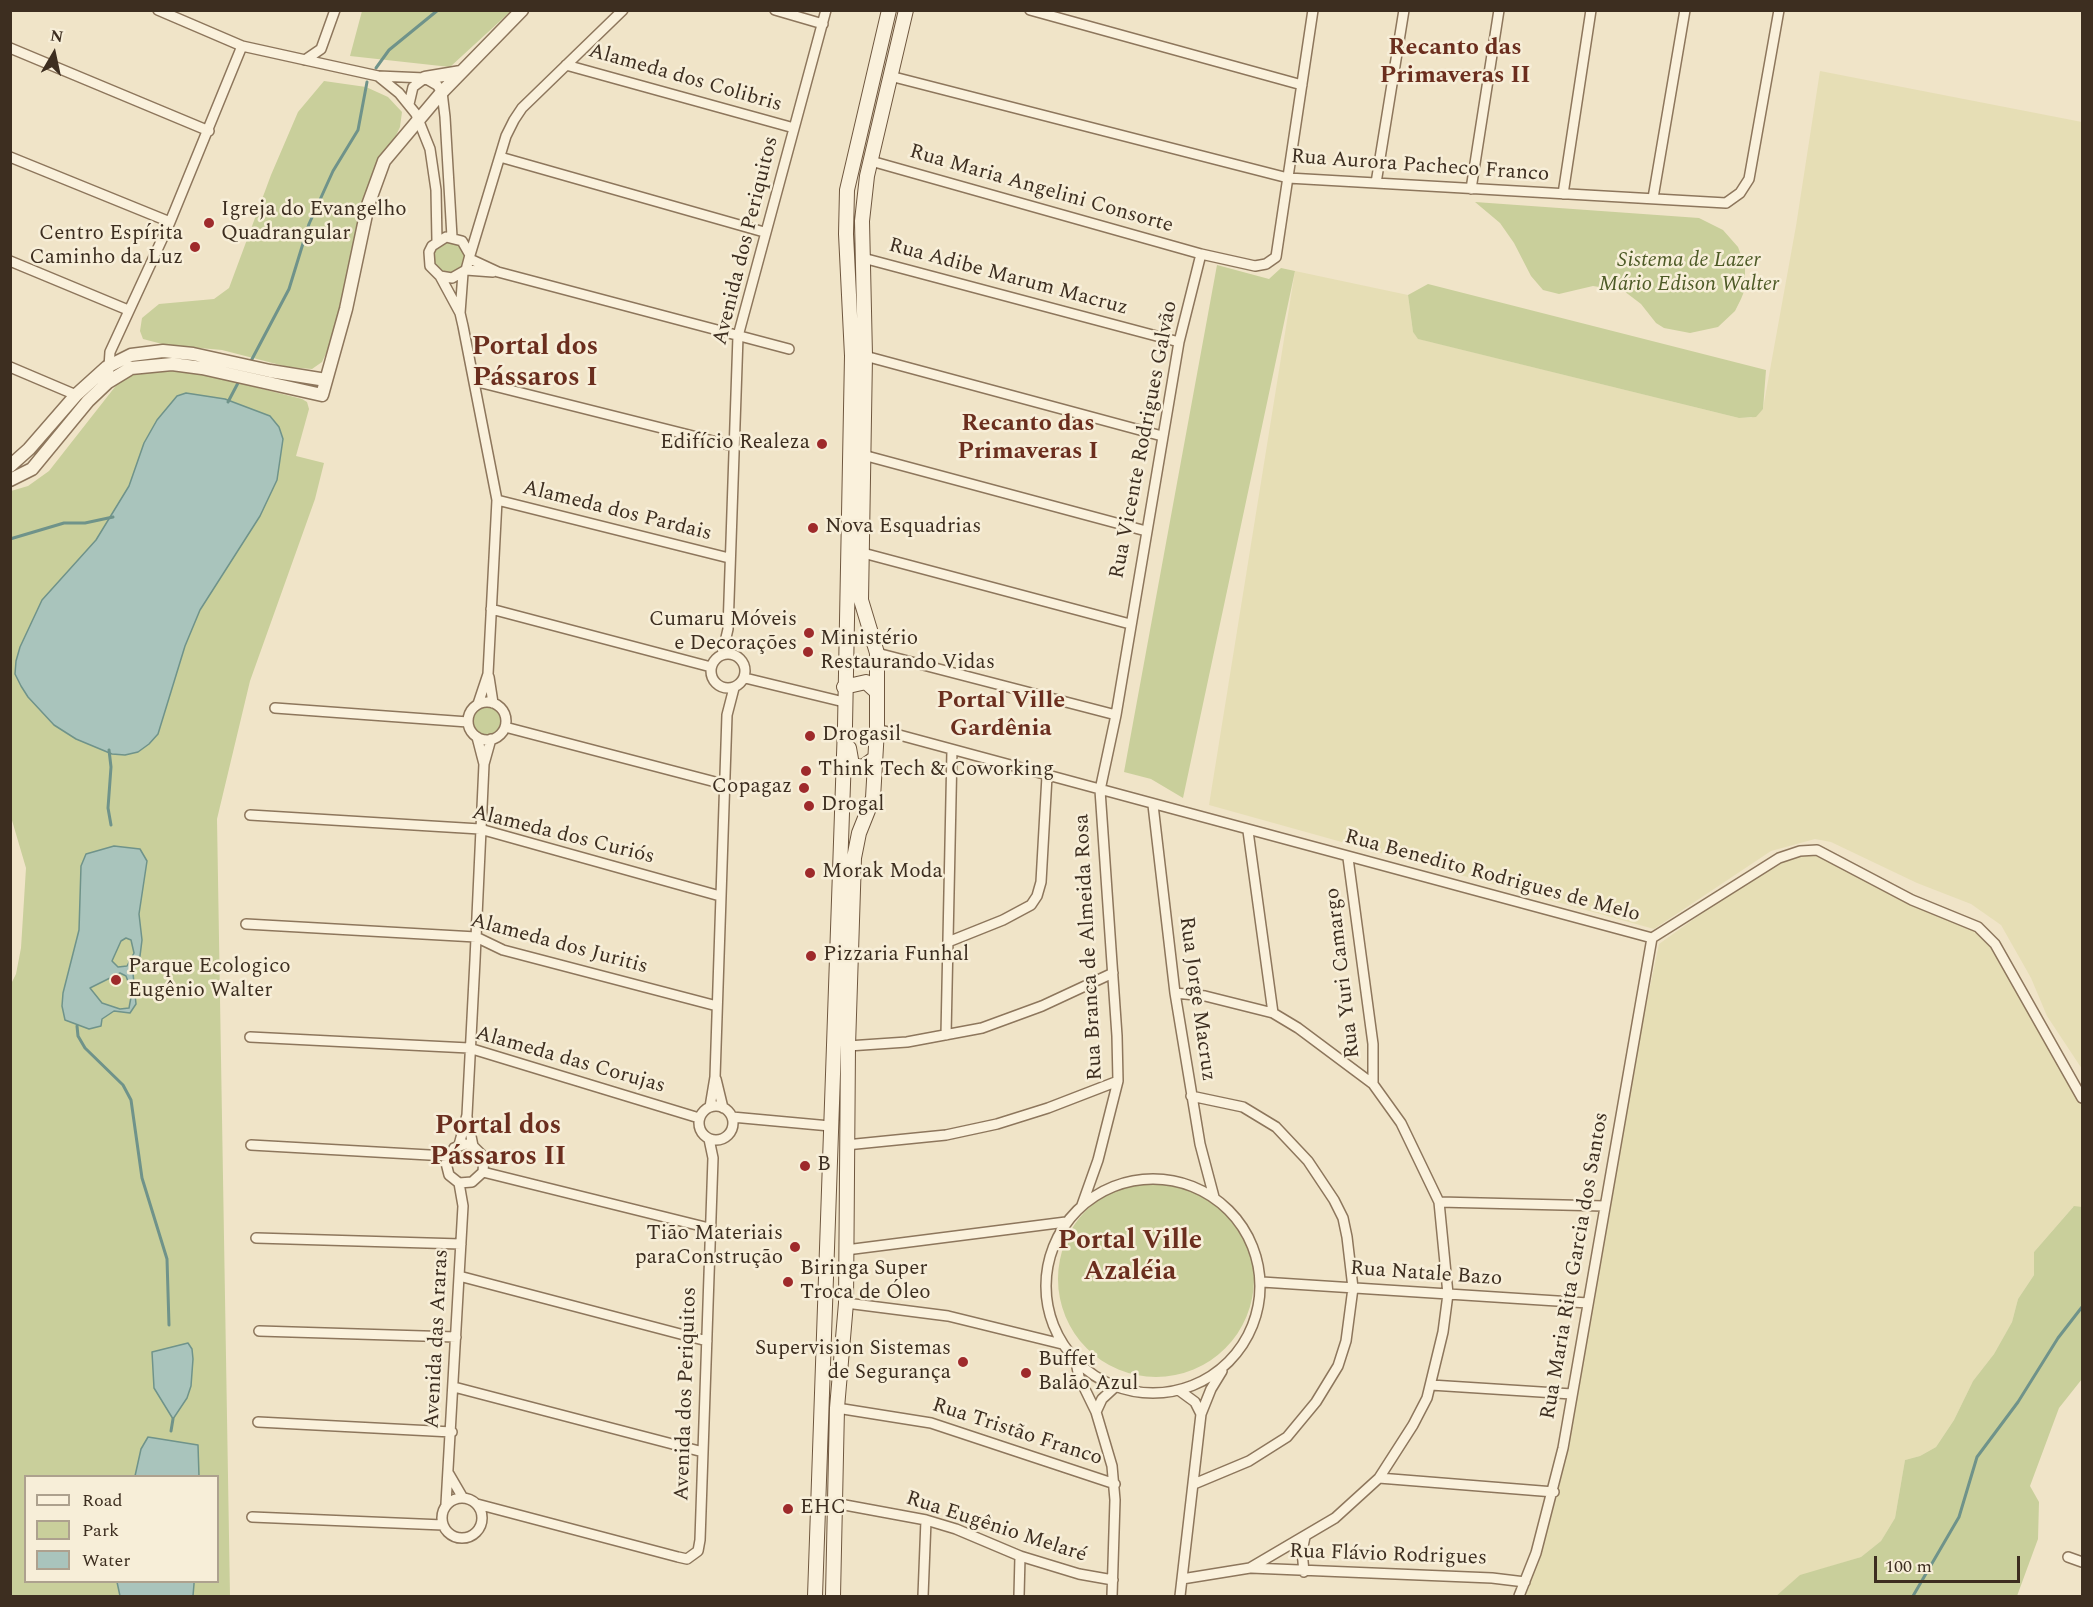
<!DOCTYPE html>
<meta charset="utf-8">
<style>
body{margin:0}
#map{position:relative;width:2093px;height:1607px;overflow:hidden;background:#f0e4c8;font-family:Spectral,serif}
canvas{display:block}
.frame{position:absolute;inset:0;border:12px solid #3d2e20;pointer-events:none}
.legend{position:absolute;left:24px;top:1475px;width:195px;height:108px;box-sizing:border-box;background:#f7eed8;border:2px solid #ada18e;margin:0;padding:8px 10px;list-style:none;font-size:18px;color:#3d2e20}
.legend li{display:flex;align-items:center;gap:12px;height:30px}
.legend b{width:30px;border:2px solid #ada18e}
.north{position:absolute;left:24px;top:24px;width:60px;height:60px;-webkit-text-stroke:4px #f7eed8;paint-order:stroke;rotate:9deg;font-size:16px;font-weight:700;line-height:24px;text-align:center;color:#3d2e20}
.north::after{content:'';display:block;margin:auto;width:21px;height:27px;background:#3d2e20;clip-path:polygon(50% 0,100% 100%,50% 72%,0 100%)}
.scale{position:absolute;left:1874px;top:1556px;width:146px;height:27px;box-sizing:border-box;border:3px solid #3d2e20;border-top:0;padding-left:8px;font-size:18px;line-height:21px;white-space:nowrap;color:#3d2e20;-webkit-text-stroke:4px #f7eed8;paint-order:stroke}
</style>
<div id="map">
<canvas width="2093" height="1607"></canvas>
<div class="frame"></div>
<ul class="legend">
<li><b style="height:8px;background:#faf1dc"></b>Road</li>
<li><b style="height:16px;background:#c9cf9b"></b>Park</li>
<li><b style="height:16px;background:#a9c4bc"></b>Water</li>
</ul>
<div class="north">N</div>
<div class="scale">100 m</div>
</div>
<script>
const ctx = document.querySelector('canvas').getContext('2d');
ctx.lineJoin = 'round';
function fillPath(path, color) { ctx.fillStyle = color; ctx.fill(path, 'evenodd'); }
const poly = rows => new Path2D(rows.map(r => 'M' + r).join(''));
function strokePath(path, color, width, dash) { ctx.strokeStyle = color; ctx.lineWidth = width; ctx.lineCap = dash ? 'butt' : 'round'; ctx.setLineDash(dash || []); ctx.stroke(path); }
function label(font, color, halo, rows, align = 'center') {
  ctx.font = font + ' Spectral,serif'; ctx.lineWidth = 5; ctx.setLineDash([]); ctx.textBaseline = 'middle'; ctx.strokeStyle = halo; ctx.fillStyle = color; for (const [text, x, y, turn = 0] of rows) {
    ctx.save(); ctx.translate(x, y); ctx.rotate((+turn || 0) * Math.PI / 180); ctx.textAlign = isNaN(turn) ? turn : align; if (halo) ctx.strokeText(text, 0, 0); ctx.fillText(text, 0, 0); ctx.restore();
  }
}
fillPath(poly([
 [1820,71,2082,122,2082,1069,2047,1016,2031,978,2001,925,1971,904,1917,883,1831,842,1815,839,1771,851,1654,929,1209,805,1295,271,1408,295,1413,332,1419,339,1739,418,1751,418,1763,409,1764,403,1796,226],
 [1808,849,1970,922,1995,944,2082,1098,2082,1207,2073,1207,2034,1252,2034,1275,2018,1299,2012,1322,1994,1354,1973,1381,1954,1420,1936,1447,1920,1456,1905,1460,1895,1518,1881,1541,1861,1557,1800,1576,1776,1596,1519,1596,1554,1492,1604,1206,1659,944,1779,858]
]), '#e6deb5');
fillPath(poly([
 [362,11,362,10,511,11,450,67,350,56],
 [324,81,366,87,388,97,402,112,400,127,391,146,330,345,322,362,312,369,288,367,222,350,166,345,143,339,140,331,142,318,159,304,214,299,229,288,271,175,298,112],
 [1475,202,1699,218,1723,230,1738,247,1745,266,1745,289,1741,299,1735,311,1718,327,1690,333,1664,328,1656,323,1641,304,1624,291,1593,286,1559,294,1543,290,1531,276,1514,243,1500,223],
 '434 258a16 16 0 1 1 32 0a16 16 0 1 1-32 0Z',
 [1217,265,1269,279,1281,268,1295,271,1183,798,1151,779,1124,772],
 [1428,284,1766,370,1763,409,1756,417,1739,418,1418,339,1413,332,1408,295],
 [157,369,177,369,207,375,302,399,307,402,309,409,296,456,324,463,315,499,250,681,217,819,230,1596,11,1596,10,986,16,974,21,948,26,868,11,817,11,491,28,486,49,471,118,383,135,374],
 [26,1476,218,1476,218,1582,26,1582],
 '472 720a16 16 0 1 1 32 0a16 16 0 1 1-32 0Z',
 '1058 1279a98 98 0 1 1 196 0a98 98 0 1 1-196 0Z',
 [2074,1206,2082,1207,2082,1379,2059,1408,2030,1486,2039,1502,2038,1539,2017,1596,1776,1596,1800,1575,1861,1557,1881,1541,1895,1518,1905,1460,1920,1456,1936,1447,1954,1420,1973,1381,1994,1354,2012,1322,2018,1299,2034,1275,2034,1252]
]), '#c9cf9b');
const water = poly([
 [186,393,225,399,270,416,279,427,283,439,277,480,260,516,200,610,185,646,158,734,149,744,138,752,125,755,112,754,76,739,54,725,28,697,21,686,15,674,16,661,20,647,42,600,96,540,129,486,144,443,157,420,177,396,186,393],
 [114,846,140,849,147,861,139,914,142,940,140,956,133,973,136,1004,130,1013,114,1011,102,1019,101,1026,89,1029,65,1020,62,1006,63,993,79,930,81,866,86,854,114,846],
 [126,938,131,940,134,953,127,966,118,967,112,961,121,941,126,938],
 [120,973,126,976,132,992,129,1008,120,1009,102,1003,90,988,120,973],
 [188,1343,192,1349,193,1359,191,1386,187,1398,173,1419,154,1388,152,1352,188,1343],
 [148,1437,198,1445,199,1476,135,1476,141,1449,148,1437],
 [117,1582,194,1582,194,1584,193,1596,120,1596,117,1582]
]);
fillPath(water, '#a9c4bc');
strokePath(water, '#6f938a', 1.5);
strokePath(poly([
 [376,68,389,50,438,10],
 [251,361,289,289,309,224,333,171,358,130,367,82],
 [228,402,239,381],
 [10,539,64,523,85,523,113,517],
 [109,750,111,767,108,808,111,825],
 [77,1026,78,1036,85,1048,123,1085,131,1100,142,1178,167,1259,169,1325],
 [171,1431,173,1419],
 [1913,1596,1959,1517,1977,1457,2018,1402,2058,1338,2082,1307]
]), '#6f938a', 3);
const minor = poly([
 [158,10,242,46,378,76,425,78,437,85,442,92,445,117,452,237],
 [775,10,823,24],
 [1030,10,1302,85],
 [10,48,209,131],
 [305,60,321,49,335,10],
 [566,65,794,128],
 [378,76,399,93,416,114,430,149,436,190,437,241],
 [890,76,1288,178,1726,203,1740,193,1749,179,1779,10],
 [409,104,413,87,425,78],
 [10,157,170,222],
 [500,157,764,232],
 [871,161,1201,254],
 [1376,183,1404,10],
 [1471,189,1499,10],
 [1563,194,1591,10],
 [1653,198,1685,10],
 [470,255,506,136,514,120,522,108,623,10],
 [863,258,1179,342],
 [470,259,498,272,789,349],
 [10,261,128,310],
 [466,270,470,255,462,241,446,237,432,246,429,252,430,266,440,276,452,278,466,270,493,272],
 [440,276,460,313,463,326,497,500,488,674,478,704],
 [460,313,463,273],
 [865,356,1162,436],
 [10,367,76,395],
 [474,381,733,446],
 [108,382,110,352,170,222,242,46],
 [863,455,1146,531],
 [497,500,729,558],
 [863,553,1130,624],
 [491,609,711,667],
 [877,653,1116,715],
 '711 671a17 17 0 1 1 34 0a17 17 0 1 1-34 0Z',
 [722,655,728,629,738,336,826,10],
 [489,677,493,703],
 [745,678,844,702],
 '468 721a19 19 0 1 1 38 0a19 19 0 1 1-38 0Z',
 [275,708,468,722],
 [505,727,723,784],
 [877,729,1652,938,1779,858,1800,851,1817,850,1912,900,1978,927,1995,944,2082,1098],
 [484,764,491,739],
 [1153,805,1175,993,1200,1144,1214,1197],
 [250,815,480,829,720,896],
 [1248,831,1273,1013],
 [1348,858,1373,1044,1373,1084],
 [246,924,476,937,503,950,717,1006],
 [948,942,1003,920,1031,905,1037,896,1041,882,1047,776],
 [1175,993,1205,996,1273,1013,1298,1028,1373,1084,1401,1123,1439,1202,1448,1294,1443,1332,1427,1398,1413,1425,1379,1478,1335,1518,1250,1568,1182,1579],
 [946,1035,952,750],
 [250,1037,469,1048,699,1118],
 [848,1046,907,1042,982,1028,1042,1006,1113,973],
 [716,1079,723,1108],
 [1191,1096,1243,1107,1276,1127,1308,1161,1334,1200,1343,1218,1347,1237,1353,1288,1346,1341,1338,1366,1316,1402,1287,1437,1249,1461,1194,1484],
 '699 1123a17 17 0 1 1 34 0a17 17 0 1 1-34 0Z',
 [710,1107,715,1077,727,715,734,688],
 [467,1117,473,1146],
 [732,1117,830,1126],
 [251,1145,447,1156],
 [459,1145,467,1115,475,960,484,764,477,737],
 [846,1145,946,1135,997,1124,1048,1108,1118,1081],
 [483,1172,709,1228],
 '1046 1286a107 107 0 1 1 214 0a107 107 0 1 1-214 0Z',
 [1439,1202,1604,1206],
 [1082,1205,1098,1160,1118,1081,1117,1036,1100,790,1116,715,1179,342,1201,254,1255,266,1266,264,1276,257,1313,10],
 [256,1238,461,1244],
 [846,1250,1066,1222],
 [459,1276,707,1341],
 [1262,1282,1588,1303],
 [846,1303,948,1316,1062,1344],
 [259,1331,456,1337],
 [1076,1362,1079,1377,1096,1412,1112,1466,1115,1500,1112,1596],
 [1431,1385,1572,1394],
 [454,1387,703,1452],
 [1180,1391,1195,1402,1201,1414],
 [837,1408,931,1423,1115,1484],
 [1096,1412,1102,1399,1115,1387],
 [258,1422,452,1432],
 [449,1474,463,1498],
 [1379,1478,1554,1492],
 '442 1518a20 20 0 1 1 40 0a20 20 0 1 1-40 0Z',
 [834,1503,926,1520,956,1529,1020,1556,1079,1574,1113,1580],
 [446,1504,463,1206,459,1183,449,1175,446,1163,454,1148,466,1144,473,1146,484,1157,483,1172,472,1182,459,1183],
 [477,1504,678,1557,687,1559,698,1551,700,1540,713,1158,709,1139],
 [252,1517,443,1525],
 [2068,1557,2082,1562],
 [1251,1568,1492,1578,1525,1582],
 [1304,1572,1302,1551,1305,1537],
 [923,1596,926,1520],
 [1019,1596,1020,1556],
 [1180,1596,1201,1414,1211,1389,1222,1371],
 [1519,1596,1536,1553,1563,1448,1652,938]
]);
const tertiary = poly([
 [425,78,461,72],
 [10,466,29,449,76,395,107,367,131,355,163,351,193,354,270,371,326,380],
 [10,480,32,469,88,401,108,382,131,368,172,364,202,368,322,395,346,309,368,205,384,161,442,92,522,10]
]);
const secondary = poly([
 [844,687,866,682,877,692],
 [849,748,852,765,863,767,875,758],
 [815,1596,845,726,852,356,846,234,847,190,889,10],
 [833,1596,837,1408,846,1303,848,1046,854,858,859,833,873,798,877,729,877,653,861,600,865,356,862,221,867,176,906,10]
]);
strokePath(minor, '#8d765c', 12);
strokePath(tertiary, '#8d765c', 15);
strokePath(secondary, '#6f573f', 16);
strokePath(minor, '#faf1dc', 9);
strokePath(tertiary, '#faf1dc', 12);
strokePath(secondary, '#faf1dc', 14);
for (const [x, y, r, color] of [
 [209,223,6,"#9e2a2b"],
 [195,247,6,"#9e2a2b"],
 [822,444,6,"#9e2a2b"],
 [813,528,6,"#9e2a2b"],
 [809,633,6,"#9e2a2b"],
 [808,652,6,"#9e2a2b"],
 [810,736,6,"#9e2a2b"],
 [806,771,6,"#9e2a2b"],
 [804,788,6,"#9e2a2b"],
 [809,806,6,"#9e2a2b"],
 [810,873,6,"#9e2a2b"],
 [811,956,6,"#9e2a2b"],
 [116,980,6,"#9e2a2b"],
 [805,1166,6,"#9e2a2b"],
 [795,1247,6,"#9e2a2b"],
 [788,1282,6,"#9e2a2b"],
 [963,1362,6,"#9e2a2b"],
 [1026,1373,6,"#9e2a2b"],
 [788,1509,6,"#9e2a2b"]
]) { const dot = new Path2D(); dot.arc(x, y, r, 0, 2 * Math.PI); ctx.fillStyle = color; ctx.fill(dot); strokePath(dot, '#f7eed8', 2); }
label('21px', '#3d2e20', '#f7eed8', [
 ["Alameda dos Colibris",685,79,16],
 ["Rua Aurora Pacheco Franco",1420,167,4],
 ["Rua Maria Angelini Consorte",1041,190,16],
 ["Avenida dos Periquitos",747,241,-76],
 ["Rua Adibe Marum Macruz",1008,278,15],
 ["Rua Vicente Rodrigues Galvão",1145,440,-79],
 ["Alameda dos Pardais",617,512,14],
 ["Alameda dos Curiós",563,836,14],
 ["Rua Benedito Rodrigues de Melo",1492,877,15],
 ["Alameda dos Juritis",559,945,15],
 ["Rua Branca de Almeida Rosa",1090,947,-93],
 ["Rua Yuri Camargo",1344,973,-97],
 ["Rua Jorge Macruz",1196,999,82],
 ["Alameda das Corujas",570,1061,16],
 ["Rua Maria Rita Garcia dos Santos",1576,1266,-80],
 ["Rua Natale Bazo",1426,1275,4],
 ["Avenida das Araras",438,1339,-87],
 ["Avenida dos Periquitos",687,1394,-88],
 ["Rua Tristão Franco",1017,1433,18],
 ["Rua Eugênio Melaré",996,1528,18],
 ["Rua Flávio Rodrigues",1388,1556,2]
]);
label('21px', '#3d2e20', '#f7eed8', [
 ["Igreja do Evangelho",221,211],
 ["Quadrangular",221,235],
 ["Centro Espírita",183,235,"right"],
 ["Caminho da Luz",183,259,"right"],
 ["Edifício Realeza",810,444,"right"],
 ["Nova Esquadrias",825,528],
 ["Cumaru Móveis",797,621,"right"],
 ["e Decorações",797,645,"right"],
 ["Ministério",820,640],
 ["Restaurando Vidas",820,664],
 ["Drogasil",822,736],
 ["Think Tech & Coworking",818,771],
 ["Copagaz",792,788,"right"],
 ["Drogal",821,806],
 ["Morak Moda",822,873],
 ["Pizzaria Funhal",823,956],
 ["Parque Ecologico",128,968],
 ["Eugênio Walter",128,992],
 ["B",817,1166],
 ["Tião Materiais",783,1235,"right"],
 ["paraConstrução",783,1259,"right"],
 ["Biringa Super",800,1270],
 ["Troca de Óleo",800,1294],
 ["Supervision Sistemas",951,1350,"right"],
 ["de Segurança",951,1374,"right"],
 ["Buffet",1038,1361],
 ["Balão Azul",1038,1385],
 ["EHC",800,1509]
], 'left');
label('italic 21px', '#4d5a26', '#f7eed8', [
 ["Sistema de Lazer",1689,262],
 ["Mário Edison Walter",1689,286]
]);
label('bold 24px', '#6b2e1e', '#f7eed8', [
 ["Recanto das",1455,49],
 ["Primaveras II",1455,77],
 ["Recanto das",1028,425],
 ["Primaveras I",1028,453],
 ["Portal Ville",1001,702],
 ["Gardênia",1001,730]
]);
label('bold 27px', '#6b2e1e', '#f7eed8', [
 ["Portal dos",535,349],
 ["Pássaros I",535,380],
 ["Portal dos",498,1128],
 ["Pássaros II",498,1159],
 ["Portal Ville",1130,1243],
 ["Azaléia",1130,1274]
]);
</script>
